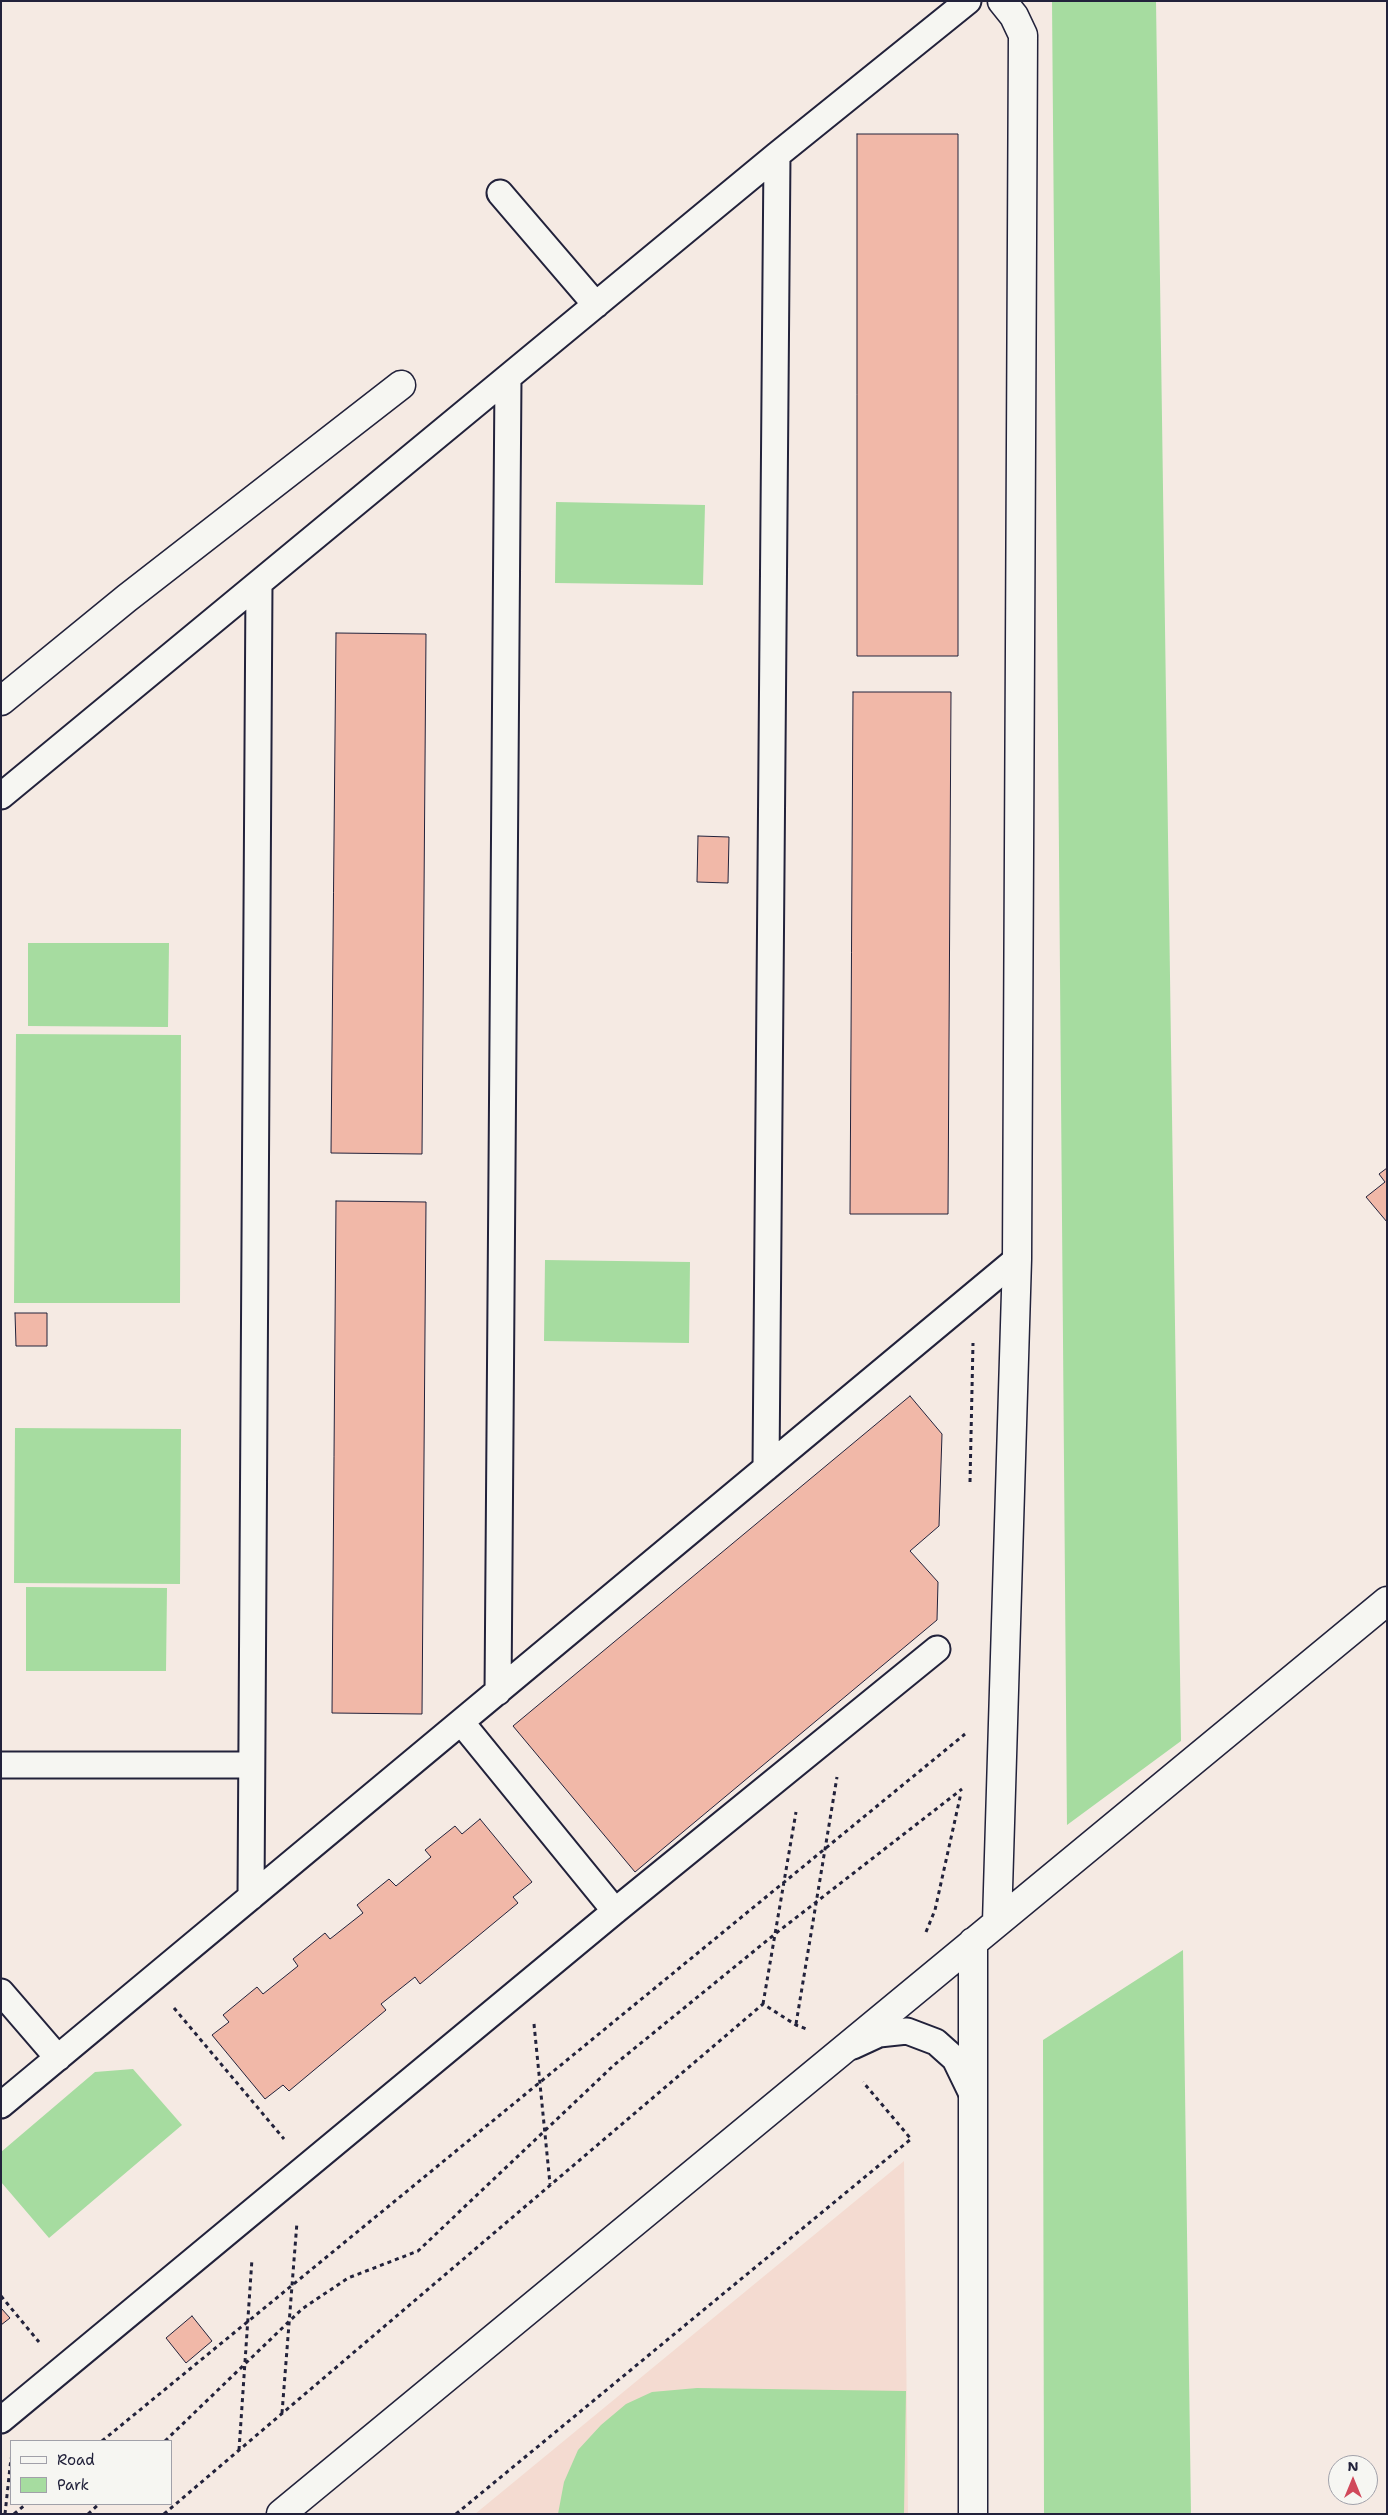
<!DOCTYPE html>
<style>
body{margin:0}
#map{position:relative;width:1388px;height:2515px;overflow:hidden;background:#f5eae3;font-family:"Shantell Sans",sans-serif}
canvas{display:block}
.frame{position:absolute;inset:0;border:2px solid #22223b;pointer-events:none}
.legend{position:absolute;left:10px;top:2440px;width:162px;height:65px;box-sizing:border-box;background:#f6f6f2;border:1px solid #a1a1a9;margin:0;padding:6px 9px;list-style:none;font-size:15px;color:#22223b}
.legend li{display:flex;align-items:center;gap:10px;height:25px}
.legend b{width:25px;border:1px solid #a1a1a9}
.north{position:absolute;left:1328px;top:2455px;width:50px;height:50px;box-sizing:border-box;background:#f6f6f2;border:1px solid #a1a1a9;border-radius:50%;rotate:0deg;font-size:14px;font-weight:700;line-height:20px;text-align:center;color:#22223b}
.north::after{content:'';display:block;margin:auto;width:18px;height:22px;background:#d1495b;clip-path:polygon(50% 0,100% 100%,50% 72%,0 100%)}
</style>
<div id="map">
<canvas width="1388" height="2515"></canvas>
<div class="frame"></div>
<ul class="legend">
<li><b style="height:6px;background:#f6f6f2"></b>Road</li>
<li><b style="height:14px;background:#a6dca0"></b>Park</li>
</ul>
<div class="north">N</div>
</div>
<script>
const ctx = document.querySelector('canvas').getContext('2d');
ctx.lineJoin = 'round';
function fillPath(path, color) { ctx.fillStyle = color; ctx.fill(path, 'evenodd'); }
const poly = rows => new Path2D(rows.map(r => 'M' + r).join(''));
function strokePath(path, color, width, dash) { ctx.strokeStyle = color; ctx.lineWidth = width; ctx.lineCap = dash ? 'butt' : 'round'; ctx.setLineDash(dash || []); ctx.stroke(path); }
fillPath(poly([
 [904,2161,908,2514,475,2514]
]), '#f4dbd1');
fillPath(poly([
 [1052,1,1156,1,1181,1741,1067,1825],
 [556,502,705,505,703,585,555,583],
 [28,943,169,943,168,1027,28,1026],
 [16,1034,181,1035,180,1303,14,1303],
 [545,1260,690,1262,689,1343,544,1341],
 [15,1428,181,1429,180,1584,14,1583],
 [26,1587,167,1588,166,1671,26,1671],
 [1183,1950,1191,2514,1044,2514,1043,2040],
 [133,2069,182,2125,49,2238,1,2182,1,2152,95,2072],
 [697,2388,906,2391,904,2514,558,2514,564,2482,578,2450,601,2425,626,2404,652,2392]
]), '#a6dca0');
const building = poly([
 [857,134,958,134,958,656,857,656,857,134],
 [336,633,426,634,422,1154,331,1153,336,633],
 [853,692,951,692,948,1214,850,1214,853,692],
 [698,836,729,837,728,883,697,882,698,836],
 [1387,1168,1387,1222,1366,1197,1385,1182,1379,1174,1387,1168],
 [336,1201,426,1202,422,1714,332,1713,336,1201],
 [15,1313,47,1313,47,1346,16,1346,15,1313],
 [910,1396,942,1434,939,1526,910,1551,938,1582,937,1620,635,1872,513,1726,910,1396],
 [480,1819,532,1882,513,1897,518,1903,420,1984,415,1977,381,2004,386,2010,289,2091,283,2085,265,2099,212,2035,229,2022,223,2015,257,1987,263,1994,298,1966,293,1959,325,1933,330,1939,363,1913,357,1905,389,1879,396,1886,431,1857,425,1850,455,1826,462,1834,480,1819],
 [1,2308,10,2318,1,2325,1,2308],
 [192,2316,212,2341,186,2363,166,2338,192,2316]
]);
fillPath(building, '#f1b8a8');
strokePath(building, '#22223b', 1);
const lane = poly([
 [500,193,596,305],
 [1,796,777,155,968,1],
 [766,1468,777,155],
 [498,1692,508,378],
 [461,1722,615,1911],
 [1,1765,251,1765],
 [251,1897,259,583],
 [1,1992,58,2058],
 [853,2046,879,2034,907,2031,936,2042,955,2059,973,2096],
 [1,2105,1017,1259],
 [1,2420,615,1911,937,1649]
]);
const street = poly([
 [1,701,127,598,401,385],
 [997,1922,1017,1259,1023,35,1014,16,1002,1],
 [973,1942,973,2514],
 [281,2514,1387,1601]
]);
strokePath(lane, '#22223b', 29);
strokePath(street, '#22223b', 31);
strokePath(poly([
 [970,1482,973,1343],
 [926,1932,935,1910,961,1793],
 [763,2004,796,1812],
 [174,2008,284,2139],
 [534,2024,550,2184],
 [796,2024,837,1777],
 [1,2296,39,2342],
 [282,2413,297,2222],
 [102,2441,965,1734],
 [165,2441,302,2309,348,2278,418,2251,614,2065,775,1934,962,1789],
 [239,2450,252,2259],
 [5,2514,11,2458],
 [14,2514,26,2504],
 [88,2514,99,2504],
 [164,2514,763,2004,796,2025,809,2030],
 [456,2514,911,2139,863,2082]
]), '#22223b', 3, [4, 4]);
strokePath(lane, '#f6f6f2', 25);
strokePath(street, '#f6f6f2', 28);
</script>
